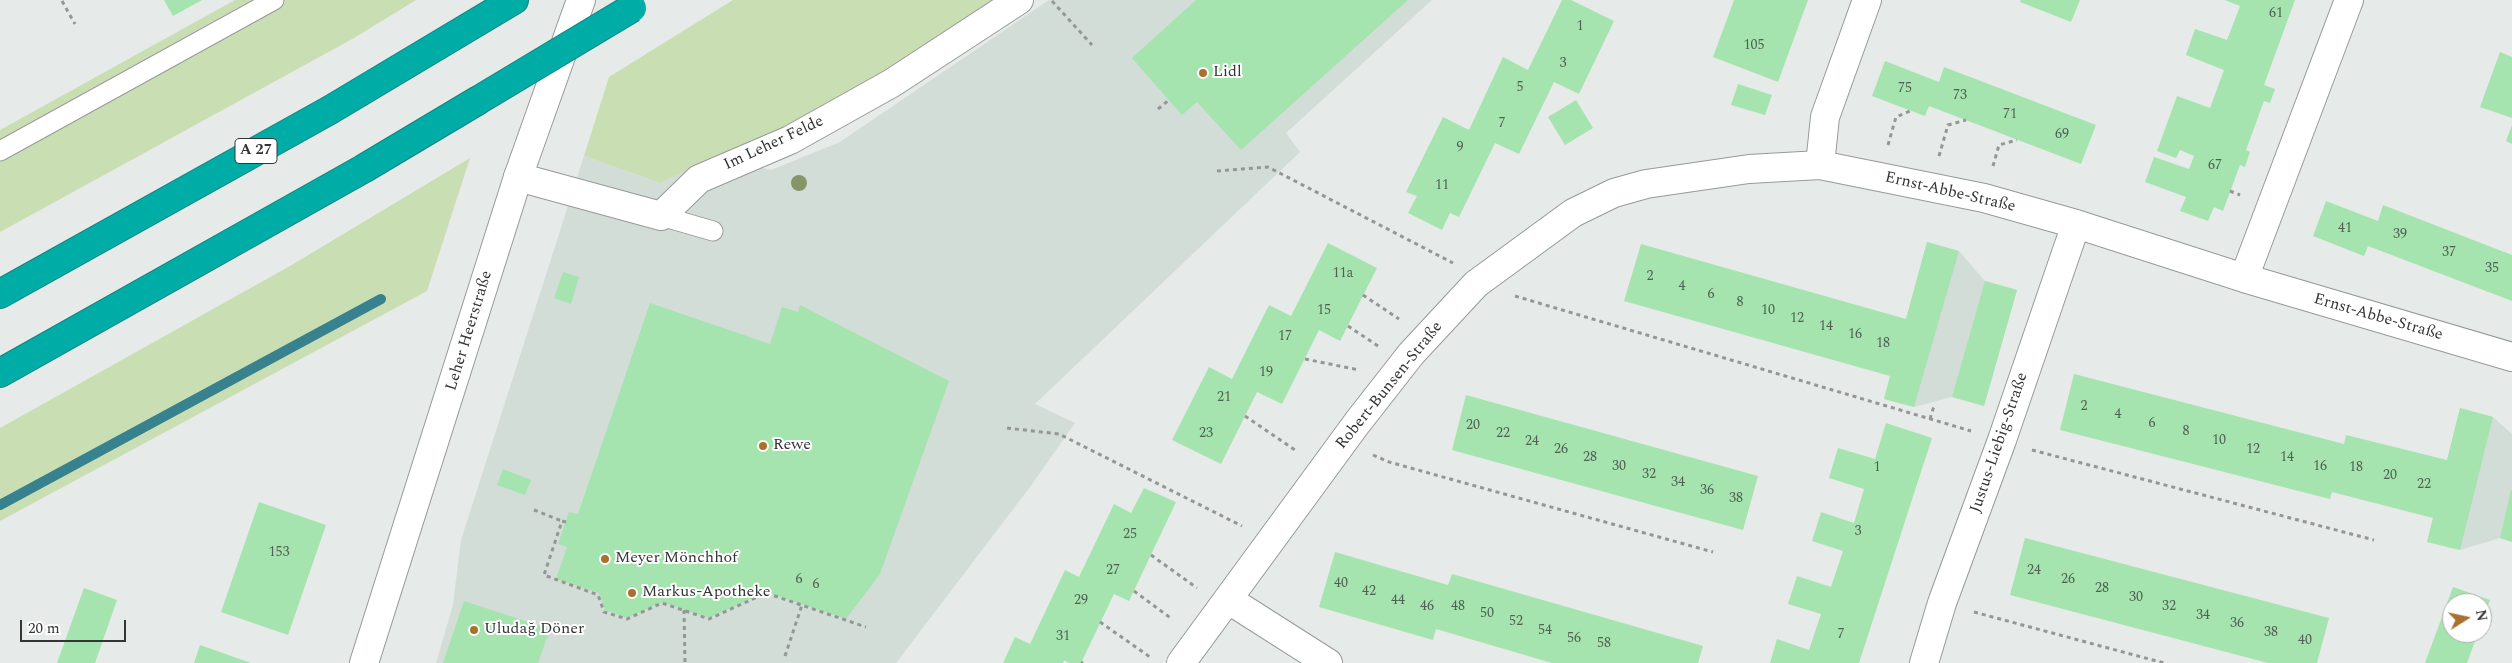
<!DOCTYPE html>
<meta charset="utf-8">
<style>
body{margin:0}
#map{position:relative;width:2512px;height:663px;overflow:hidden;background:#e6eae8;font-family:Spectral,serif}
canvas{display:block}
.north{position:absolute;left:2442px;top:593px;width:50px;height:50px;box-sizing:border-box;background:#fff;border:1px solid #aeaeae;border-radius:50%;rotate:80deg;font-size:14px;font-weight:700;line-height:20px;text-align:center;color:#343535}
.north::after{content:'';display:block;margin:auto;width:18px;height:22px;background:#a9702e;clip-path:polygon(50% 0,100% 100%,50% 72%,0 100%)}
.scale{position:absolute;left:20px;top:620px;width:106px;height:22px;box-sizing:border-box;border:2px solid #343535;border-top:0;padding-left:6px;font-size:15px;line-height:18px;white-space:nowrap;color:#343535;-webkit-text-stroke:4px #fff;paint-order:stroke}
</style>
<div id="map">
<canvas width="2512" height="663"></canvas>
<div class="north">N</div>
<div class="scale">20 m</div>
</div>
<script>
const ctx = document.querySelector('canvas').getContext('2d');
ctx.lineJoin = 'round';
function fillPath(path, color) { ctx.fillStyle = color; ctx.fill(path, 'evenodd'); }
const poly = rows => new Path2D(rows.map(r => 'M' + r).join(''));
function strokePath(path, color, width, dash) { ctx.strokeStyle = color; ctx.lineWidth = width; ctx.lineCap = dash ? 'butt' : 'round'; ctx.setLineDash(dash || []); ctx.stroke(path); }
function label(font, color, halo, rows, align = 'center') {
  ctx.font = font + ' Spectral,serif'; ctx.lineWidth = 4; ctx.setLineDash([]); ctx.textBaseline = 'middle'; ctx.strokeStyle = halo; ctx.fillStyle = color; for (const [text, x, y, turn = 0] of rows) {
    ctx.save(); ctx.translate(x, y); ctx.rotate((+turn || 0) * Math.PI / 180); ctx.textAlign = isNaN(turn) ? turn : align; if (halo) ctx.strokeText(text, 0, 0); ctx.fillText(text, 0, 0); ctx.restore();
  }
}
fillPath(poly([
 [1049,0,1432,0,1286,133,1300,152,1035,404,1075,423,1030,487,896,663,436,663,453,605,461,540,584,156,660,183,714,158,771,170,840,142],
 [1927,242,1959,251,1985,281,2017,290,1984,406,1952,397,1914,407,1884,399],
 [2460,408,2493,417,2512,434,2512,542,2500,538,2460,550,2427,542]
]), '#d2ddd8');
fillPath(poly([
 [235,0,416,0,354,38,0,232,0,130],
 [733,0,996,0,941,40,774,138,714,158,660,183,584,156,609,77],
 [470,158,427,291,0,521,0,428,290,266]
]), '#cadeb4');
strokePath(poly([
 [0,505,381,299]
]), '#37828e', 10);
fillPath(poly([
 [164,0,202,0,173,16],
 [1196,0,1408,0,1241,150,1197,102,1182,115,1132,58],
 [1562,0,1571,0,1614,21,1579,94,1554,82,1519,154,1495,143,1459,217,1450,213,1442,230,1408,213,1417,196,1406,192,1443,117,1469,130,1503,57,1528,70],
 [1734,0,1808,0,1778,82,1713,57],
 [2021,0,2080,0,2071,22,2020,2],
 [2225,0,2295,0,2264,85,2275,89,2270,103,2264,101,2246,150,2250,152,2245,167,2240,165,2223,211,2214,207,2208,221,2180,211,2186,197,2145,182,2154,157,2189,169,2194,156,2180,150,2176,158,2157,151,2177,96,2210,108,2224,70,2186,55,2195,29,2227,40,2240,6],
 [2500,52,2512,57,2512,118,2480,107],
 [1885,61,1939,82,1944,67,2096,125,2081,164,1929,106,1925,116,1872,96],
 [1738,84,1772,95,1765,115,1731,105],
 [1576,100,1593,128,1565,145,1548,117],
 [2512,125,2512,144,2506,141],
 [2326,201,2378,221,2383,205,2512,255,2512,301,2368,246,2364,256,2313,236],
 [1927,242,1959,251,1914,407,1884,399,1890,376,1624,301,1641,244,1906,319],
 [1328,243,1377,268,1340,341,1319,330,1282,404,1257,392,1221,464,1172,440,1209,367,1232,379,1269,305,1291,316],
 [563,272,579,277,571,304,554,298],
 [1985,281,2017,290,1984,406,1952,397],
 [650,303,770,344,782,307,798,312,800,305,949,381,880,574,846,619,766,592,709,618,662,602,627,618,605,610,599,593,556,579,567,547,558,544,569,512,578,514],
 [2074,374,2344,444,2346,435,2447,460,2460,408,2493,417,2460,550,2427,542,2433,518,2332,492,2330,499,2060,430],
 [1466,395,1758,476,1743,530,1452,450],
 [1886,423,1932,438,1859,663,1770,663,1777,639,1809,650,1821,614,1788,604,1797,576,1831,587,1843,551,1812,541,1821,512,1854,523,1864,489,1829,478,1838,448,1875,459],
 [503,469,531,480,525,495,497,485],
 [1144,488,1176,502,1129,601,1114,594,1081,663,1069,663,1064,660,1063,663,1003,663,1015,637,1030,644,1065,570,1079,577,1114,504,1131,513],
 [2511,490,2512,490,2512,542,2500,538],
 [259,502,326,525,288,635,221,612],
 [2025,538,2329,618,2317,663,2268,663,2010,595],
 [1335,552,1448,585,1452,574,1703,646,1698,663,1552,663,1436,629,1433,640,1319,607],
 [2453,587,2490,600,2482,622,2482,603,2452,603,2452,633,2478,633,2467,663,2425,663],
 [84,588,117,600,95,663,57,663],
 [464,601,550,629,538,663,443,663],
 [200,645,251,663,194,663]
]), '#a5e4ae');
const service = poly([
 [0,151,274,0],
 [661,216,713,231]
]);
const minor = poly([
 [1820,165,1825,117,1867,0],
 [518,177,661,216,699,179,790,140,892,83,1019,0],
 [2244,278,2349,0],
 [1229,600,1328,663],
 [1181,663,1357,423,1411,354,1476,284,1573,213,1614,193,1646,184,1749,169,1820,165,1984,198,2076,224,2244,278,2512,357],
 [1924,663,1942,603,2002,440,2076,224]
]);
const secondary = poly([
 [364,663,518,177,581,0]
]);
const motorway = poly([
 [0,294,330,110,514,0],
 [0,373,363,169,477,101]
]);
strokePath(service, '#979a99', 21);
strokePath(minor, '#979a99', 30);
strokePath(secondary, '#979a99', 30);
strokePath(motorway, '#12837e', 30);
strokePath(poly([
 [62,1,75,24],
 [1052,1,1092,45],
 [1158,109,1169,100],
 [1888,145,1896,117,1910,111],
 [1939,156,1948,125,1966,120],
 [1993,166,1999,145,2017,140],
 [1217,171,1268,167,1453,263],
 [2230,191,2240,195],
 [1363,295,1399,319],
 [1515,296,1971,431],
 [1348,326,1378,346],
 [1305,359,1359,370],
 [1245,416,1298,452],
 [1930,419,1934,406],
 [1007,428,1059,434,1242,526],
 [2032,450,2374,540],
 [1373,455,1389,462,1713,552],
 [534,510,562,521],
 [566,522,562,521,544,575,598,595,604,612,627,619,662,603,709,619,766,593,866,627],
 [1151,555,1197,588],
 [1134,591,1172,619],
 [684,610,685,663],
 [1974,612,2164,663],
 [1100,622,1150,657],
 [785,656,802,605],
 [1081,662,1083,663]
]), '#949795', 3, [4, 4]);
strokePath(service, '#fff', 19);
strokePath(minor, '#fff', 28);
strokePath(secondary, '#fff', 28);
strokePath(motorway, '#00ada6', 28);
const motorwayBridge = poly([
 [477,101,632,8]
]);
strokePath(motorwayBridge, '#12837e', 30, []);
strokePath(motorwayBridge, '#00ada6', 28);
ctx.fillStyle = '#859568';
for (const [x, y] of [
 [799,183]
]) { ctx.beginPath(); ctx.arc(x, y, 8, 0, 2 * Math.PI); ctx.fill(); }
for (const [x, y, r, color] of [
 [1203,73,5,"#a9702e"],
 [763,446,5,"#a9702e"],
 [605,559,5,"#a9702e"],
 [632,593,5,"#a9702e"],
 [474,630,5,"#a9702e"]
]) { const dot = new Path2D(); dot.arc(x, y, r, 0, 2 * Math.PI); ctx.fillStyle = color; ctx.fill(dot); strokePath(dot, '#fff', 2); }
label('14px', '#506153', null, [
 ["61",2276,14],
 ["1",1580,27],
 ["105",1754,46],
 ["3",1563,64],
 ["5",1520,88],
 ["75",1905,89],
 ["73",1960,96],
 ["71",2010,115],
 ["7",1502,124],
 ["69",2062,135],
 ["9",1460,148],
 ["67",2215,166],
 ["11",1442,186],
 ["41",2345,229],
 ["39",2400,235],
 ["37",2449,253],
 ["35",2492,269],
 ["11a",1343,274],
 ["2",1650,277],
 ["4",1682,287],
 ["6",1711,295],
 ["8",1740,303],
 ["15",1324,311],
 ["10",1768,311],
 ["12",1797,319],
 ["14",1826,327],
 ["16",1855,335],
 ["17",1285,337],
 ["18",1883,344],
 ["19",1266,373],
 ["21",1224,398],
 ["2",2084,407],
 ["4",2118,415],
 ["6",2152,424],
 ["20",1473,426],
 ["8",2186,432],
 ["23",1206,434],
 ["22",1503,434],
 ["10",2219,441],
 ["24",1532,442],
 ["26",1561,450],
 ["12",2253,450],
 ["28",1590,458],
 ["14",2287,458],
 ["30",1619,467],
 ["16",2320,467],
 ["1",1877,468],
 ["18",2356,468],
 ["32",1649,475],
 ["20",2390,476],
 ["34",1678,483],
 ["22",2424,485],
 ["36",1707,491],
 ["38",1736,499],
 ["3",1858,532],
 ["25",1130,535],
 ["153",279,553],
 ["27",1113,571],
 ["24",2034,571],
 ["6",799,580],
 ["26",2068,580],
 ["40",1341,584],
 ["6",816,585],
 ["28",2102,589],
 ["42",1369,592],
 ["30",2136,598],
 ["29",1081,601],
 ["44",1398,601],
 ["46",1427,607],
 ["48",1458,607],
 ["32",2169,607],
 ["50",1487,614],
 ["34",2203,616],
 ["52",1516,622],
 ["36",2237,624],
 ["54",1545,631],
 ["38",2271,633],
 ["7",1841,635],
 ["31",1063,637],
 ["56",1574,639],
 ["40",2305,641],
 ["58",1604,644]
]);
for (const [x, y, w] of [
 [256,151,42]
]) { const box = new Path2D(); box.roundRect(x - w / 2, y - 12.5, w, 25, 4); ctx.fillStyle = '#fff'; ctx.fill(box); strokePath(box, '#343535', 1); }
label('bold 15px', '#343535', null, [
 ["A 27",256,151]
]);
label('16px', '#343535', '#fff', [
 ["Lidl",1213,73],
 ["Rewe",773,446],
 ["Meyer Mönchhof",615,559],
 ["Markus-Apotheke",642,593],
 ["Uludağ Döner",484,630]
], 'left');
label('16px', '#343535', '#fff', [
 ["Im Leher Felde",774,144,-25],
 ["Ernst-Abbe-Straße",1950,193,13],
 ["Ernst-Abbe-Straße",2378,318,16],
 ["Leher Heerstraße",470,331,-73],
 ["Robert-Bunsen-Straße",1390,386,-51],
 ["Justus-Liebig-Straße",2000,443,-71]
]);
</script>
